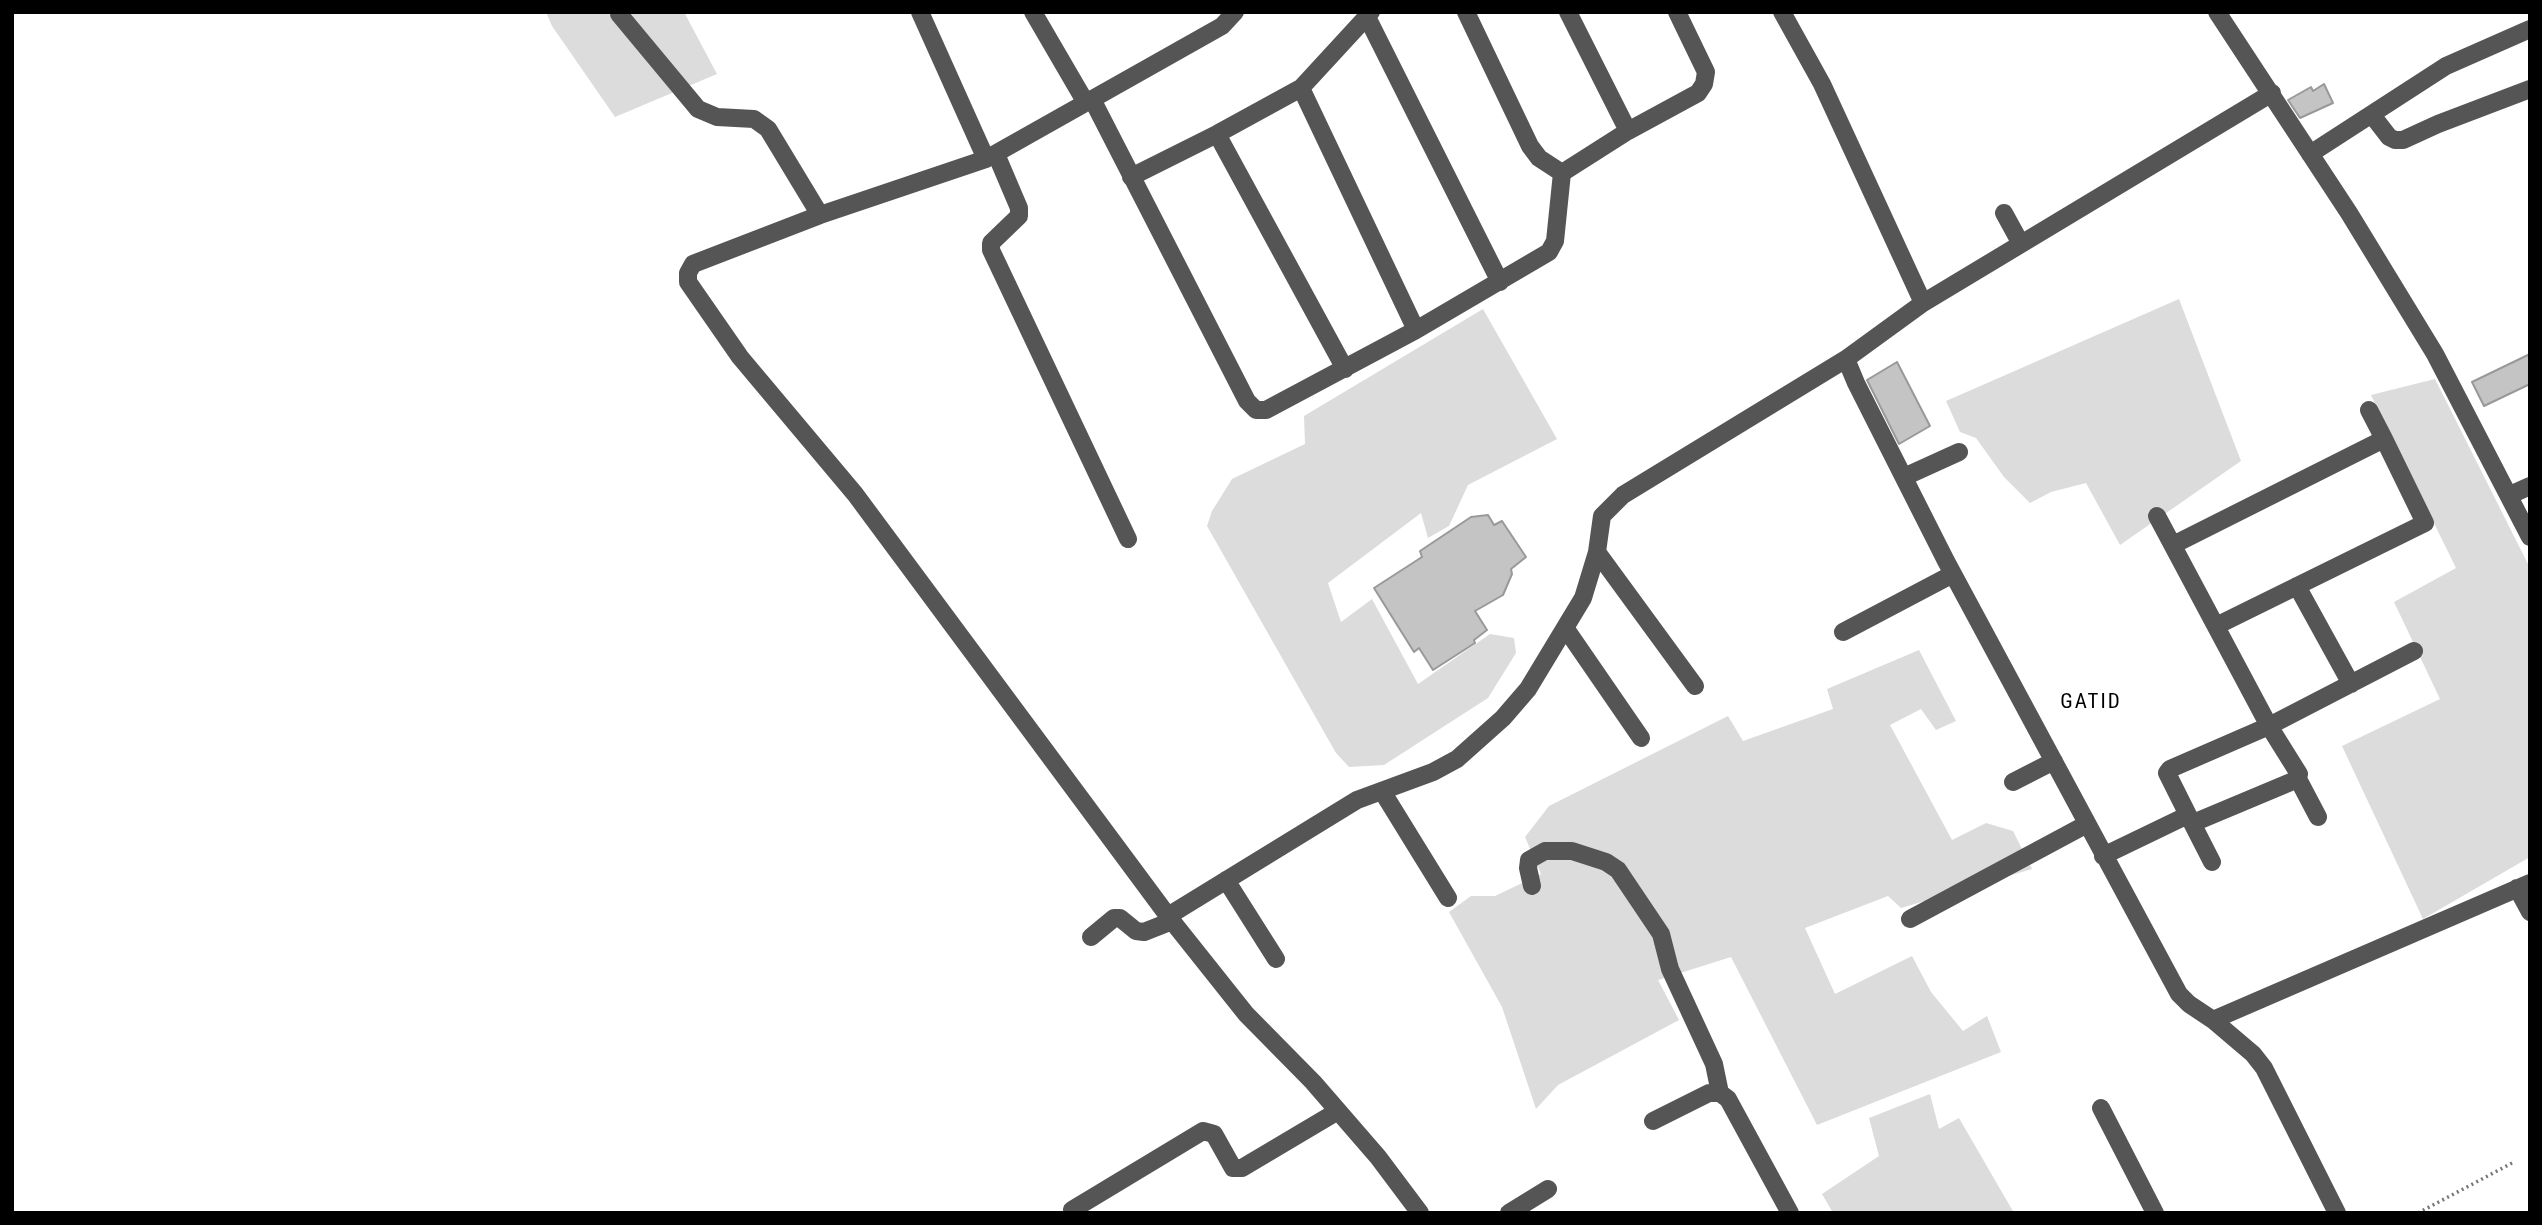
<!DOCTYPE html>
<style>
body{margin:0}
#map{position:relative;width:2542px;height:1225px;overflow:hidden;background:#fff;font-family:"Roboto Condensed",sans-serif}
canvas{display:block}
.frame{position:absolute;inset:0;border:14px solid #000;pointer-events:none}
</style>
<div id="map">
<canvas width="2542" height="1225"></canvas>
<div class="frame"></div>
</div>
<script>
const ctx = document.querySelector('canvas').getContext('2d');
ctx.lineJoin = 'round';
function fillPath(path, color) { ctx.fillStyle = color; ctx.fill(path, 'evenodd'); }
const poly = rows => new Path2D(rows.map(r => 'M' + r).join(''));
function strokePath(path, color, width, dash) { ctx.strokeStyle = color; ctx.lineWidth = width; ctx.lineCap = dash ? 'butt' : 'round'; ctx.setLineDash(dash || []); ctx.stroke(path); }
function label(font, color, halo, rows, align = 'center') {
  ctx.font = font + ' "Roboto Condensed",sans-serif'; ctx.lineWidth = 7; ctx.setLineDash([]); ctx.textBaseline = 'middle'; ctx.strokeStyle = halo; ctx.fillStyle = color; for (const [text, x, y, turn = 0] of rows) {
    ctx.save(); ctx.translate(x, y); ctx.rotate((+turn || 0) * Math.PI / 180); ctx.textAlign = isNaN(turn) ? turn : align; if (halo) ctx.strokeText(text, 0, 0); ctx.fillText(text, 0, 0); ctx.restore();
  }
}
fillPath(poly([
 [546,12,684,12,717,74,615,117,552,26],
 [2179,299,2241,461,2120,545,2086,483,2051,492,2030,503,2004,477,1976,438,1960,432,1946,401],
 [1483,309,1557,439,1468,485,1449,526,1428,538,1421,513,1328,583,1341,622,1372,599,1418,684,1490,634,1514,638,1516,653,1488,698,1384,765,1349,767,1336,753,1207,526,1212,511,1232,479,1305,444,1304,416],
 [2435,379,2530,568,2530,857,2423,919,2342,746,2440,699,2394,602,2456,568,2371,395],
 [1919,650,1956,721,1936,730,1921,709,1890,725,1952,840,1986,823,2013,831,2032,869,1901,908,1888,896,1805,928,1835,994,1912,956,1931,992,1963,1031,1987,1016,2001,1052,1817,1125,1731,957,1658,980,1679,1020,1558,1085,1536,1109,1502,1007,1449,912,1471,896,1495,896,1541,874,1525,837,1549,806,1728,716,1743,741,1833,709,1827,689],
 [1930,1094,1939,1129,1959,1118,2014,1213,1833,1213,1822,1194,1879,1156,1869,1118]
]), '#dcdcdc');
const building = poly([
 [2324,84,2333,103,2300,118,2288,100,2311,87,2313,91,2324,84],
 [2530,354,2530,384,2484,406,2472,382,2530,354],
 [1897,362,1930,426,1899,444,1867,380,1897,362],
 [1488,515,1494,525,1502,521,1526,557,1511,569,1512,574,1503,595,1475,611,1487,630,1474,640,1475,643,1433,670,1419,648,1414,652,1374,588,1422,557,1420,551,1471,517,1488,515]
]);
fillPath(building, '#c4c4c4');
strokePath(building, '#999', 2);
strokePath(poly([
 [2418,1213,2514,1162]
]), '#777', 3.5, [2, 3.5]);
strokePath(poly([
 [920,12,986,159],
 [1033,12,1086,103],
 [1235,12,1222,26,986,159,820,215,693,264,688,273,688,282,740,357,855,494,1168,916,1246,1014,1313,1082,1378,1157,1420,1213],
 [1466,12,1530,146,1539,158,1562,173],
 [1568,12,1628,131],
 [1782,12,1822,84,1923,303],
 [2217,12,2349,213,2435,354,2530,537],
 [619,14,698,109,717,117,754,119,768,129,820,215],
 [1367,17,1500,282],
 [1301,88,1416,330],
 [1092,99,1247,401,1256,410,1266,410,1416,330,1549,252,1555,241,1562,173,1628,131,1698,93,1704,84,1706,72,1677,12],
 [2372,115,2389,137,2395,140,2403,140,2438,124,2530,89],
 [1217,134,1345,369],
 [996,154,1019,208,1019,216,991,243,991,250,1128,539],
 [2310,154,2446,66,2530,29],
 [1131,177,1217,134,1301,88,1371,12],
 [2004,213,2021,244],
 [1846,359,1856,383,1946,561,2179,994,2189,1004,2213,1020,2253,1054,2264,1068,2337,1213],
 [2369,410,2384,439],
 [1904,477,1959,452],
 [2510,495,2530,486],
 [2157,516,2269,726,2299,774,2298,779,2193,823],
 [2173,545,2384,439,2425,523,2216,626],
 [1597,552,1695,686],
 [2297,586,2351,684],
 [1566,629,1641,738],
 [1843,632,1953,574],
 [2298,779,2318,817],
 [2013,782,2054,761],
 [1382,791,1448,898],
 [2188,815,2212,862],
 [2103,856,2188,815,2167,773,2170,769,2269,726,2414,651],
 [1226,880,1276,959],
 [1532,886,1528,868,1529,860,1545,851,1572,851,1606,862,1618,870,1661,934,1670,969,1714,1064,1720,1093],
 [2517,888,2530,912],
 [1168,916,1357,800,1433,772,1457,759,1503,718,1528,689,1583,598,1597,552,1602,516,1623,495,1846,359,1923,303,2272,93],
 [1910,919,2087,824],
 [1091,937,1114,918,1120,918,1136,931,1144,932,1172,921],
 [2213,1020,2530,883],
 [2101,1108,2155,1213],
 [1653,1121,1709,1093,1720,1093,1728,1099,1790,1213],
 [1072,1210,1203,1131,1214,1134,1233,1168,1242,1168,1338,1111],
 [1509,1213,1548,1189]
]), '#555', 18);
ctx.letterSpacing = '2px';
label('21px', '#000', '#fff', [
 ["GATID",2091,703]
]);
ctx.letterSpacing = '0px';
</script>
